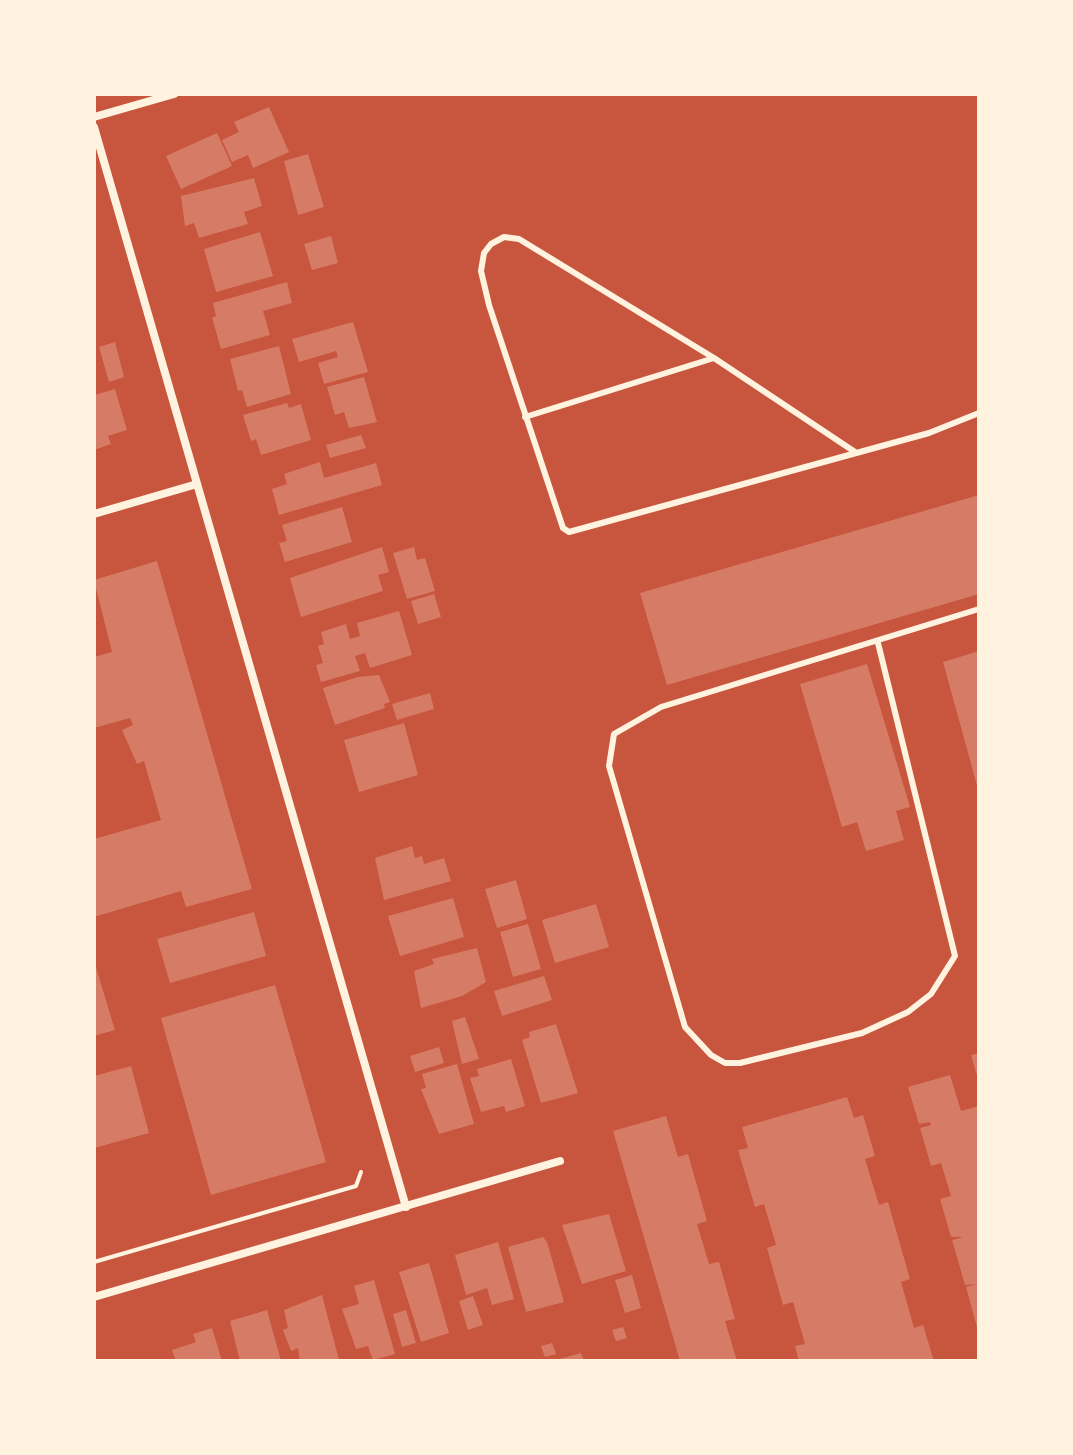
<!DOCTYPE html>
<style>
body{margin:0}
#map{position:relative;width:1073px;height:1455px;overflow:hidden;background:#c8553d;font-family:Poppins,sans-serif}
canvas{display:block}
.frame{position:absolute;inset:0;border:96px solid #fff3e0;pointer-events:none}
</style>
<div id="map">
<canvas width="1073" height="1455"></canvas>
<div class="frame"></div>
</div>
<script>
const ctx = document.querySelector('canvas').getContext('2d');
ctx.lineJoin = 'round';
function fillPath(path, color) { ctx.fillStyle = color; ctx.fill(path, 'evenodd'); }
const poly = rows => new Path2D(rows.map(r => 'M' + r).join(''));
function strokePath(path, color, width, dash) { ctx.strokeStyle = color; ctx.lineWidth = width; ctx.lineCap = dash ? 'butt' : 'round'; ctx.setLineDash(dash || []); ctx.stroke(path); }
fillPath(poly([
 [269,107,289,152,253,168,248,155,232,162,222,140,239,132,234,122],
 [217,133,232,166,181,189,166,156],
 [308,154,324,207,298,215,284,161],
 [254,178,262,206,244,212,248,224,199,238,194,223,185,226,181,196],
 [260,232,273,276,216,292,204,249],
 [331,236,338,263,312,270,304,244],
 [287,282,292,303,263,311,270,335,221,349,212,318,216,316,213,303],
 [353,322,368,372,324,384,318,363,338,357,336,351,299,362,292,339],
 [115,342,124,377,109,382,99,347],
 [279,346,291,394,247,407,242,390,238,391,230,359],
 [364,377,377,422,349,428,344,412,335,415,327,387],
 [115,389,127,430,108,436,111,444,94,450,94,395],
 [287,403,289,408,301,404,311,440,261,455,256,439,251,441,243,415],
 [361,435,366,448,330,458,326,445],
 [320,462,324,478,376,463,382,485,279,515,272,489,287,484,284,474],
 [979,495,979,594,667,685,640,593],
 [342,507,352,542,285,562,279,543,287,541,282,525],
 [382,547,389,572,378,575,383,591,301,617,290,578],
 [414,547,417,560,425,558,435,591,407,599,393,553],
 [157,561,252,889,186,907,181,891,94,917,94,839,161,820,144,761,137,764,122,730,133,725,130,718,94,728,94,657,112,652,94,580],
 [434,594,441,617,418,624,411,601],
 [399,611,412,655,370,668,365,653,355,656,360,671,321,682,316,665,323,663,318,646,324,644,321,632,346,624,350,639,360,636,357,623],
 [979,651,979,789,978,789,943,662],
 [867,664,910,807,896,811,904,840,866,851,857,822,842,827,800,684],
 [379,675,390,702,384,704,385,708,335,725,323,688,358,677],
 [430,693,434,709,397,720,392,704],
 [404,723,418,775,359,792,344,740],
 [412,846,415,858,422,856,424,864,444,858,451,881,384,900,375,858],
 [516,880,527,919,497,928,485,889],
 [453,898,464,937,400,956,388,916],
 [596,904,609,947,555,963,542,920],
 [254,912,266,956,170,983,157,939],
 [528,924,541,969,513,977,500,932],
 [477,948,486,982,462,996,421,1008,414,971,434,964,432,959],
 [94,961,115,1030,94,1036],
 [544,976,552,1000,502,1016,494,991],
 [275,985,326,1162,211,1195,161,1018],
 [465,1017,479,1059,462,1064,452,1021],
 [556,1024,578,1093,541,1103,522,1040,530,1037,529,1032],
 [439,1047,444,1063,415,1072,410,1056],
 [979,1053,979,1079,978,1079,971,1055],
 [511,1059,525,1106,506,1112,504,1106,481,1112,470,1078,479,1076,477,1069],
 [457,1064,474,1124,439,1134,421,1089,426,1088,422,1074],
 [131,1066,149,1133,94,1148,94,1076],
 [950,1075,961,1111,979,1106,978,1331,966,1287,976,1284,965,1285,952,1240,963,1237,951,1237,940,1199,951,1196,941,1163,931,1166,920,1128,931,1125,930,1122,919,1124,908,1087],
 [847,1097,854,1118,863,1115,875,1156,865,1159,879,1205,888,1202,910,1279,901,1282,914,1328,923,1325,934,1361,799,1361,795,1346,805,1344,793,1302,783,1305,767,1248,776,1245,764,1204,755,1207,738,1150,748,1148,742,1127],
 [666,1116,678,1157,688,1154,707,1221,697,1224,709,1264,719,1262,735,1319,725,1321,737,1361,680,1361,613,1131],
 [609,1214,626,1271,582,1284,562,1225],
 [543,1237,547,1242,564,1302,526,1312,508,1247],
 [498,1242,514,1299,492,1305,487,1288,466,1295,455,1255],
 [429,1263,449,1333,421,1342,399,1272],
 [632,1275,641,1308,625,1313,615,1280],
 [374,1280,395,1354,373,1360,368,1346,356,1349,342,1309,359,1304,354,1286],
 [322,1295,339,1360,300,1361,298,1348,291,1351,283,1330,288,1328,284,1310],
 [473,1296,483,1325,468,1330,459,1301],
 [267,1310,281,1361,240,1361,230,1321],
 [406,1310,416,1343,402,1347,393,1314],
 [623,1327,627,1338,616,1341,612,1330],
 [212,1328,222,1361,176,1361,172,1350,196,1342,193,1334],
 [552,1343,556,1354,545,1357,541,1346],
 [581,1353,584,1361,556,1361,556,1360]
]), '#d67c66');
strokePath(poly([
 [94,1262,356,1186,361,1172]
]), '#fff3e0', 4);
strokePath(poly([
 [525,417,714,358],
 [855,452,714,358,519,239,504,237,491,244,484,253,481,271,489,305,563,528,569,532,929,433,979,413],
 [878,643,955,956,931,994,908,1012,862,1033,740,1063,725,1063,711,1055,685,1027,609,766,614,734,661,707,979,609]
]), '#fff3e0', 6);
strokePath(poly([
 [94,117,174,94],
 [94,127,406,1207],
 [94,514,197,484],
 [94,1297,560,1161]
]), '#fff3e0', 8);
</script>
